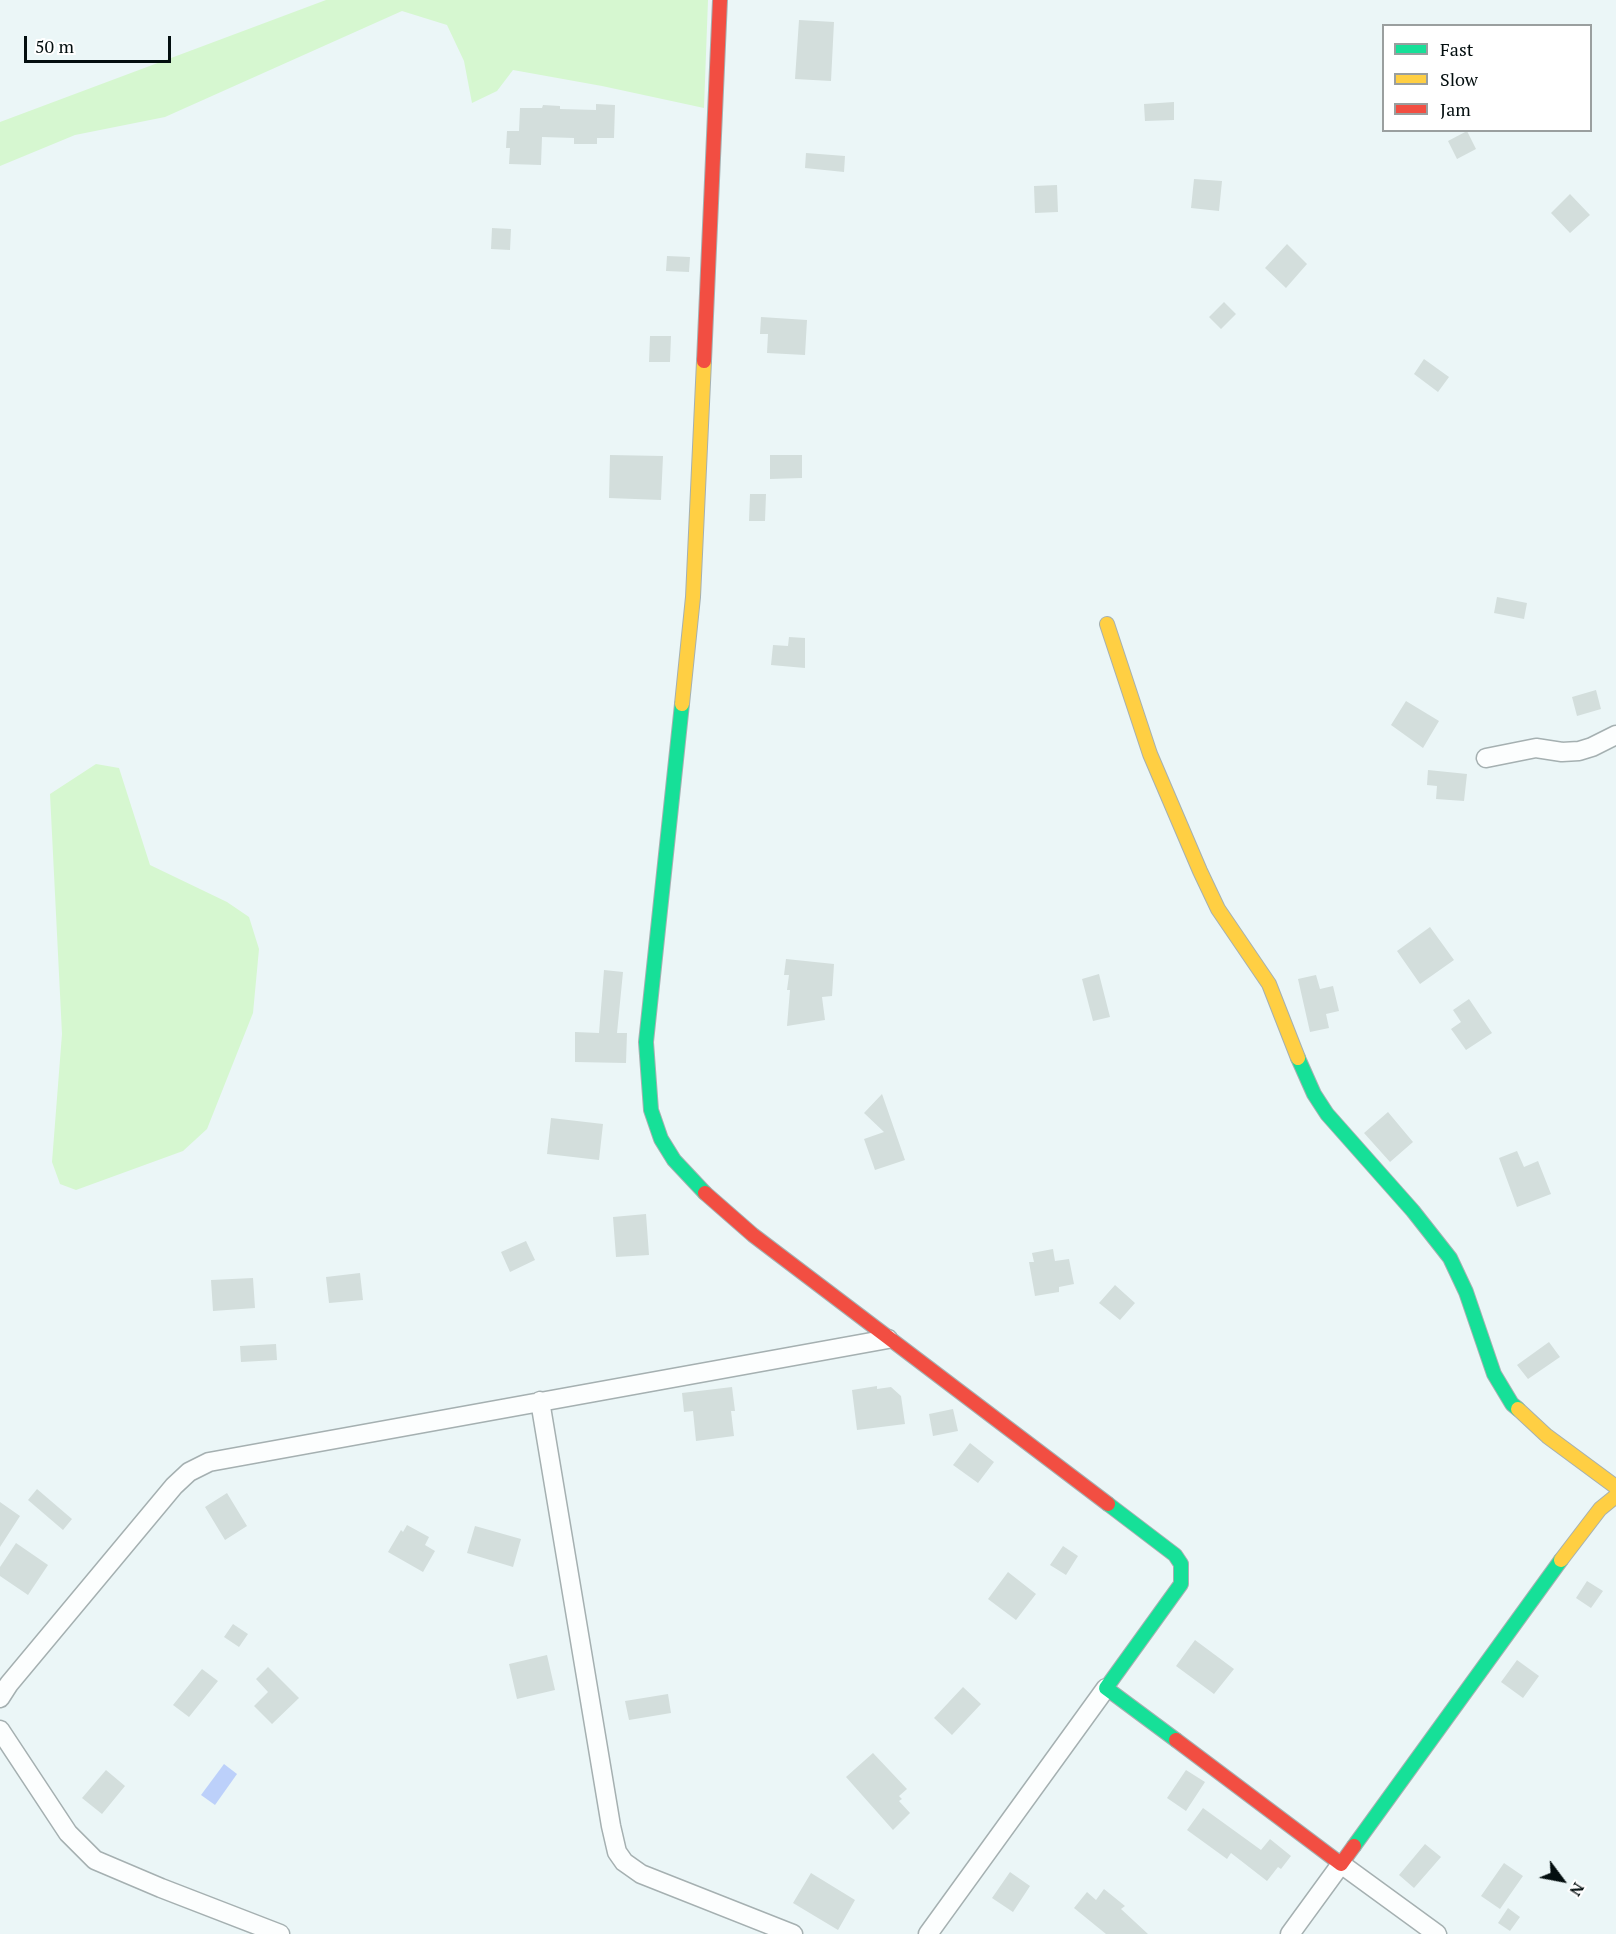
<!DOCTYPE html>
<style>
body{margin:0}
#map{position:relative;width:1616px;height:1934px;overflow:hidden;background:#ebf6f7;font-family:"PT Serif",serif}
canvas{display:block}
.legend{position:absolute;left:1382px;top:24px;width:210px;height:108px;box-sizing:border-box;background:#fff;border:2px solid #9a9f9f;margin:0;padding:8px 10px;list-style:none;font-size:18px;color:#030e0f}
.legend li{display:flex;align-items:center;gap:12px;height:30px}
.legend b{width:30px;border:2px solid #9a9f9f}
.north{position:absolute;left:1532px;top:1850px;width:60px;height:60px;-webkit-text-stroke:4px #fff;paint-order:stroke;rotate:122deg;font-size:16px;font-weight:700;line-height:24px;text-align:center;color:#030e0f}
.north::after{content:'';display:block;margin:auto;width:21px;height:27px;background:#030e0f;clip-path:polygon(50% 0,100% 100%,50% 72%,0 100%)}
.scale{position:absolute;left:24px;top:36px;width:147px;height:27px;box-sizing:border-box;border:3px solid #030e0f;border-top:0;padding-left:8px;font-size:18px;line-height:21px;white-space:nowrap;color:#030e0f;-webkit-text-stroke:4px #fff;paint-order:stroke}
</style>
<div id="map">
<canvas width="1616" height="1934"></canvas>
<ul class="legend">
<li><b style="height:8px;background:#16e098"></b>Fast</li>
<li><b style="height:8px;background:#ffcf43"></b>Slow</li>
<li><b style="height:8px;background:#f24e42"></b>Jam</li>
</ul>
<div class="north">N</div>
<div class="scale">50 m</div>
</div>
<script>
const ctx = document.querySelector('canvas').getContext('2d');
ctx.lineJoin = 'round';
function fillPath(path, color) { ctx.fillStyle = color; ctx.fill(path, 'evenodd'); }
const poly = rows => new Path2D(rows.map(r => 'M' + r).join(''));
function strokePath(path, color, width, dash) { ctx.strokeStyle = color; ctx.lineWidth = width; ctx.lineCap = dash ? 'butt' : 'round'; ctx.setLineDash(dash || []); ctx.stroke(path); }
fillPath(poly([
 [326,0,708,0,704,108,602,86,513,70,497,91,472,103,464,61,447,25,402,11,165,117,75,135,0,166,0,122],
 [96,764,119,768,150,865,227,902,249,917,259,949,253,1013,207,1129,183,1151,76,1190,60,1184,52,1162,62,1034,50,794]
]), '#d6f7d0');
fillPath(poly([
 [224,1764,237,1774,215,1805,201,1795]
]), '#bcd0fa');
fillPath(poly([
 [799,20,834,22,831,81,795,79],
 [1174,102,1174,120,1145,121,1144,104],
 [596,104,615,105,614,138,597,138,597,144,574,144,574,138,542,137,541,165,509,164,510,148,506,148,507,131,519,131,520,108,542,108,543,105,560,106,560,109,596,110],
 [1467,131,1476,149,1457,159,1448,141],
 [806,153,845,156,844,172,805,168],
 [1194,179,1222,181,1219,211,1191,208],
 [1057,185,1058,212,1035,213,1034,186],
 [1570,194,1590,215,1570,233,1551,213],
 [492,228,511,229,510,250,491,249],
 [1287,244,1307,264,1286,288,1265,268],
 [667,256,690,257,689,272,666,271],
 [1224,302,1236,314,1221,329,1209,317],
 [761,317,807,320,805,355,767,353,768,334,760,334],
 [650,336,671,336,670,362,649,362],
 [1424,359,1449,377,1438,392,1414,374],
 [610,455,663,456,661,500,609,498],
 [770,455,802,455,802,478,770,479],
 [750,494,766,494,765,521,749,521],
 [1497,597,1527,603,1524,619,1494,613],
 [789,637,805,638,805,668,771,665,773,645,788,646],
 [1596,690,1601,709,1577,716,1572,697],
 [1406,701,1439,721,1423,748,1391,725],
 [1428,770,1467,774,1464,801,1436,799,1437,786,1427,785],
 [1430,927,1454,960,1420,984,1397,951],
 [786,959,834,964,832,996,822,997,825,1020,787,1026,790,990,787,990,789,975,784,975],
 [604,970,623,972,617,1033,627,1033,626,1063,575,1062,575,1032,599,1033],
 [1099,974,1110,1017,1093,1021,1082,979],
 [1316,975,1320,989,1333,986,1339,1011,1326,1014,1329,1028,1310,1032,1298,979],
 [1469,999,1492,1033,1466,1050,1451,1029,1461,1022,1453,1010],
 [882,1094,905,1160,875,1170,864,1139,884,1132,864,1113],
 [1388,1112,1413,1142,1390,1162,1364,1133],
 [551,1118,603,1124,599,1160,547,1154],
 [1517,1151,1524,1167,1538,1161,1551,1194,1517,1207,1499,1158],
 [646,1214,649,1255,616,1257,613,1217],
 [526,1241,535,1260,510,1272,501,1252],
 [1053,1249,1055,1261,1069,1259,1074,1284,1059,1287,1059,1292,1035,1296,1029,1262,1034,1262,1032,1253],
 [360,1273,363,1300,329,1303,326,1277],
 [253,1278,255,1308,213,1311,211,1280],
 [1115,1285,1135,1303,1120,1320,1099,1303],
 [1549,1342,1560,1357,1528,1379,1517,1365],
 [276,1344,277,1360,241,1362,240,1346],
 [877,1386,877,1389,891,1387,901,1396,905,1424,857,1430,852,1390],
 [732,1387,735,1411,731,1411,734,1436,696,1441,693,1411,684,1412,682,1393],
 [953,1409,958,1431,933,1436,929,1414],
 [970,1443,994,1462,978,1483,953,1465],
 [37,1489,72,1519,63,1530,28,1500],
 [227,1493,247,1526,225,1540,205,1507],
 [0,1502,20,1516,0,1547],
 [407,1525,429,1537,425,1545,435,1551,423,1572,388,1552,401,1530,403,1532],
 [475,1526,521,1539,513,1567,467,1553],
 [16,1543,48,1565,28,1595,0,1576,0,1567],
 [1063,1546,1078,1556,1066,1575,1050,1565],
 [1008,1572,1036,1594,1016,1620,988,1599],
 [1587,1581,1603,1591,1591,1608,1576,1598],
 [233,1624,248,1634,239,1647,224,1637],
 [1195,1640,1234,1669,1214,1694,1176,1666],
 [547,1655,555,1690,517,1699,509,1664],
 [1517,1660,1539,1676,1523,1698,1501,1682],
 [268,1667,299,1698,272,1724,254,1706,268,1692,256,1679],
 [202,1669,218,1681,189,1717,173,1705],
 [963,1687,981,1704,952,1735,934,1718],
 [668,1694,671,1713,629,1720,625,1701],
 [873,1753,907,1789,899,1796,902,1799,899,1801,910,1813,893,1830,846,1777],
 [106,1770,125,1786,102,1814,82,1798],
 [1186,1770,1205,1782,1186,1811,1167,1798],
 [1203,1808,1261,1850,1270,1839,1291,1856,1281,1869,1278,1867,1267,1881,1231,1853,1227,1859,1187,1830],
 [1425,1844,1441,1857,1414,1888,1399,1875],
 [1504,1863,1523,1876,1500,1909,1481,1896],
 [1010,1872,1030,1886,1013,1912,992,1898],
 [811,1873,855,1900,838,1930,793,1903],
 [1104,1889,1125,1906,1121,1909,1148,1934,1106,1934,1074,1908,1087,1892,1096,1900],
 [1508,1908,1520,1917,1510,1931,1498,1923]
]), '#d3dedc');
const street = poly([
 [1486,758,1536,748,1562,752,1579,751,1592,747,1616,735],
 [540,1401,611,1826,617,1852,624,1862,641,1874,793,1934],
 [0,1698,9,1684,174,1486,189,1472,209,1462,888,1339],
 [0,1730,68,1833,95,1860,161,1888,280,1934],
 [928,1934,1106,1688],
 [1290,1934,1341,1864,1437,1934]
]);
const fast = poly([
 [682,704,646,1042,651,1110,661,1139,674,1160,705,1193],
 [1298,1058,1314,1094,1327,1114,1413,1211,1450,1258,1466,1292,1494,1374,1512,1404,1518,1409],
 [1108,1504,1175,1555,1181,1564,1181,1584,1106,1688,1176,1740],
 [1354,1846,1561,1560]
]);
const slow = poly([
 [1107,624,1150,754,1200,871,1218,909,1269,984,1298,1058],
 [682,704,693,597,704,361],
 [1518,1409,1547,1436,1616,1487],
 [1561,1560,1600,1509,1616,1496]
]);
const jam = poly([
 [704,361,720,0],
 [705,1193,753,1235,1108,1504],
 [1176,1740,1341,1864,1354,1846]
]);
strokePath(street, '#a5b0b1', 21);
strokePath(fast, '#a5b0b1', 16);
strokePath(slow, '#a5b0b1', 16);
strokePath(jam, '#a5b0b1', 16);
strokePath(street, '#fcfefe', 18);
strokePath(fast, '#16e098', 14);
strokePath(slow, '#ffcf43', 14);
strokePath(jam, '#f24e42', 14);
</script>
